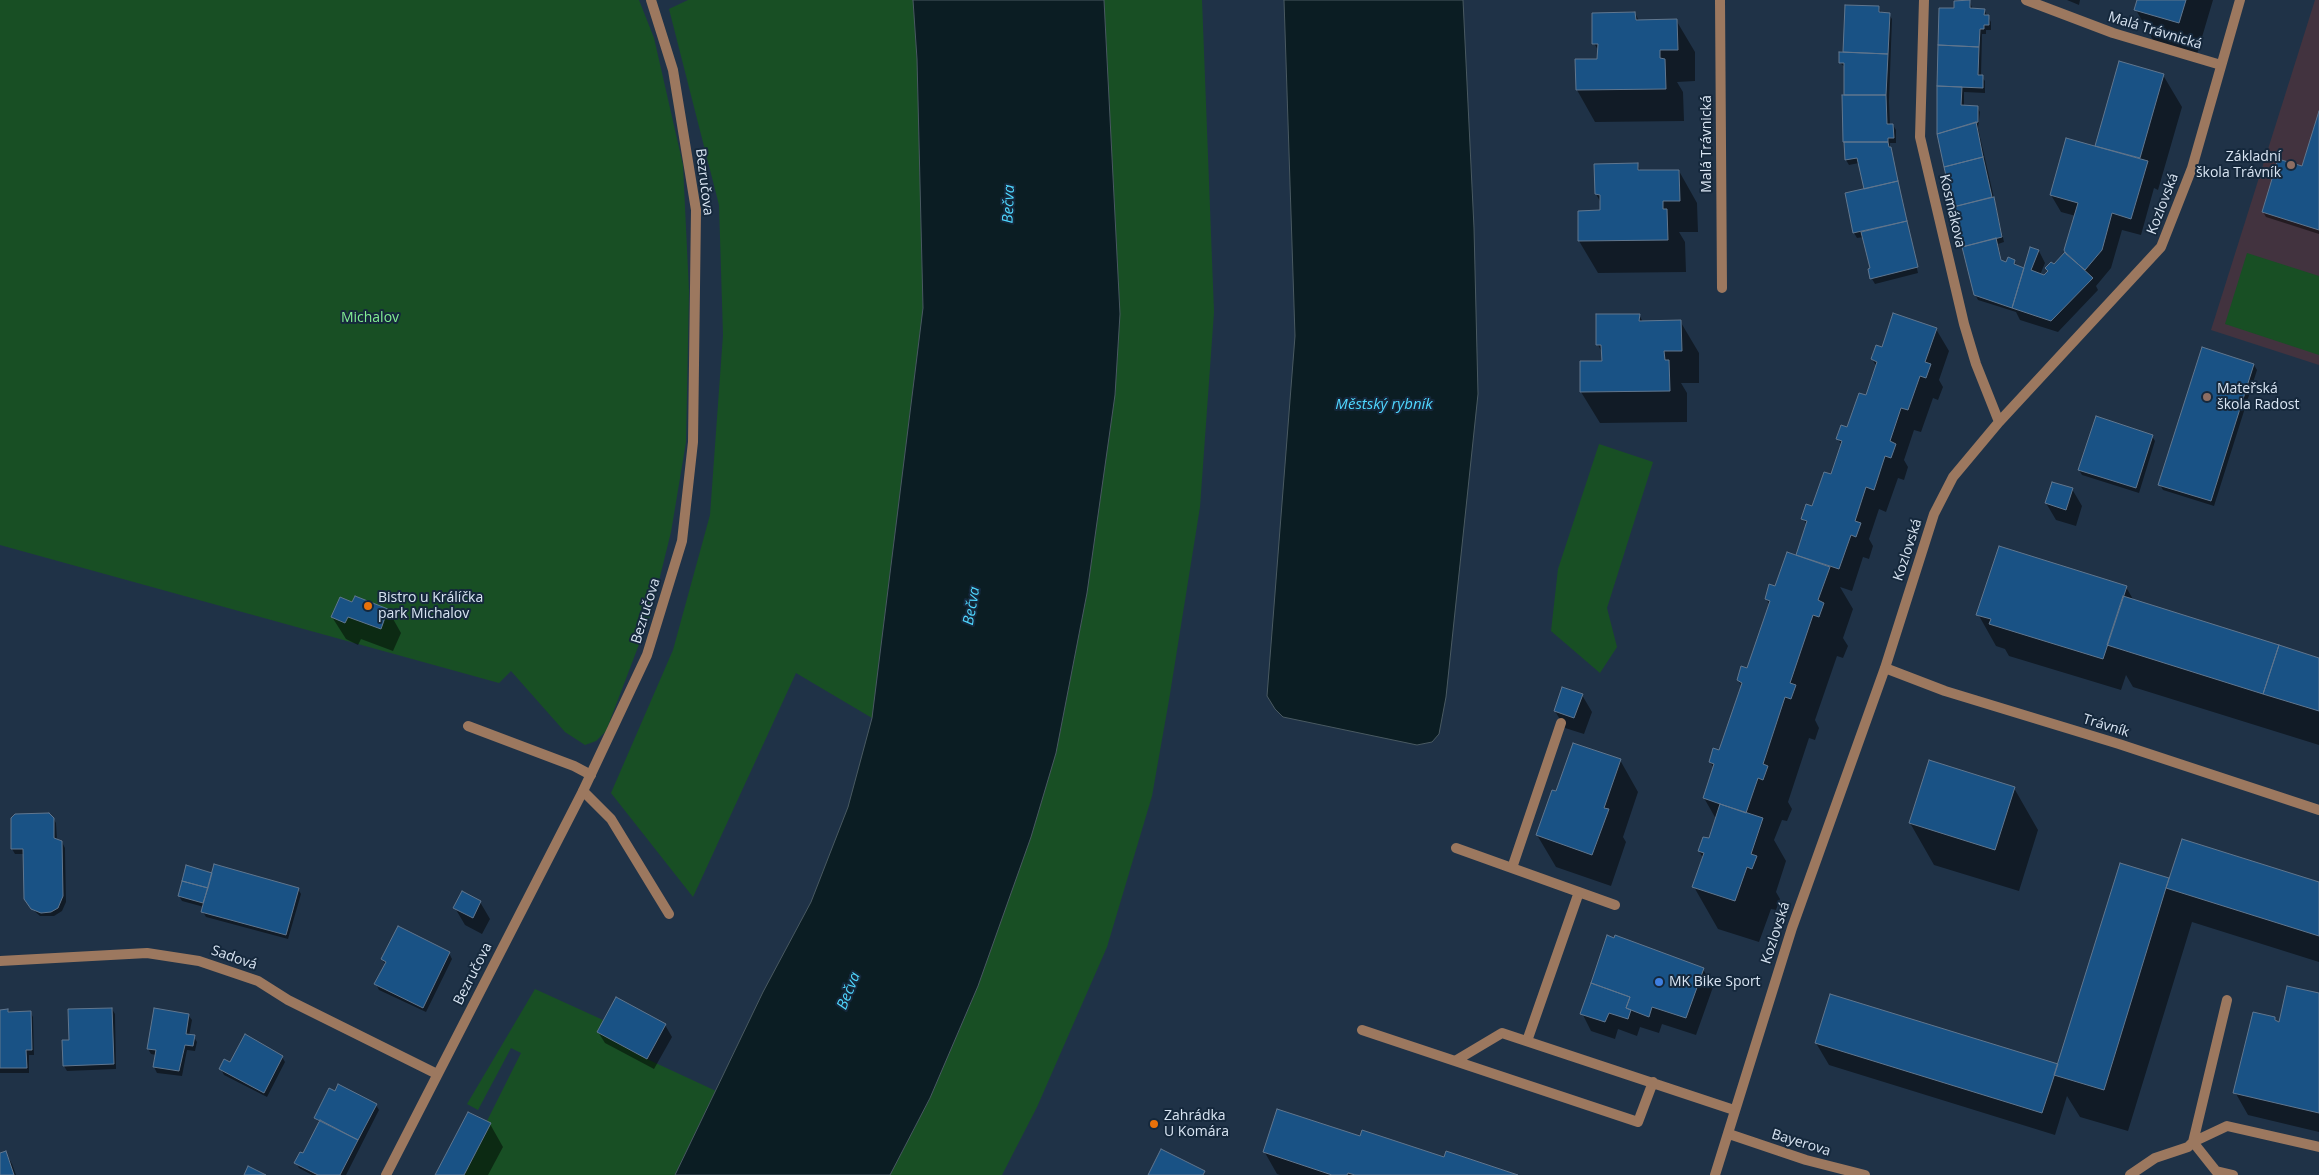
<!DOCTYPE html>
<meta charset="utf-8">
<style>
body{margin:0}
canvas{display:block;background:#1f3247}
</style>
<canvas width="2319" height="1175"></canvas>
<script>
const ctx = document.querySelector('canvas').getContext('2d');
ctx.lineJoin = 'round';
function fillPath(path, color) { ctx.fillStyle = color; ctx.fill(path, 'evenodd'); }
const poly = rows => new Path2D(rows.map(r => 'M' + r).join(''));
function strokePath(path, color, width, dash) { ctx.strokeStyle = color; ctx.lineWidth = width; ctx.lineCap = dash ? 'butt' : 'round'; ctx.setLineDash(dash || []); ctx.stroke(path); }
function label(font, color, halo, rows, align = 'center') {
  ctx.font = font + ' "Open Sans",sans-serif'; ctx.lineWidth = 4; ctx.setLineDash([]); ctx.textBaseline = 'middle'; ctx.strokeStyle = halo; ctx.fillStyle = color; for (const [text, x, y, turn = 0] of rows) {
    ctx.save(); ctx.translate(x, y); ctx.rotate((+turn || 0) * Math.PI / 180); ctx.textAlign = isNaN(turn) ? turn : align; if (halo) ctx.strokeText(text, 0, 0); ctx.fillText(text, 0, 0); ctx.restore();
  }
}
fillPath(poly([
 [2315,0,2319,0,2319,365,2211,330]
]), '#42333f');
fillPath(poly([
 [0,0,639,0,654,38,683,165,689,291,686,442,671,532,651,613,606,731,596,741,585,745,565,732,511,671,499,683,0,545],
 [688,0,913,0,917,59,923,308,872,718,796,673,693,897,611,793,673,650,710,515,723,335,719,205,669,9],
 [1104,0,1202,0,1214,312,1200,507,1169,700,1152,796,1107,947,1037,1107,1002,1175,890,1175,930,1098,978,986,1056,753,1087,593,1115,395,1120,314],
 [2247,253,2319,276,2319,355,2225,324],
 [1599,444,1653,462,1607,608,1617,647,1600,673,1551,631,1558,569],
 [535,989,603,1020,597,1032,647,1059,716,1091,675,1175,464,1175,490,1124,487,1121,521,1053,511,1048,478,1110,467,1104]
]), '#184f24');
const water = poly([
 [913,0,1104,0,1120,314,1115,395,1087,593,1056,753,1031,837,978,986,930,1098,890,1175,675,1175,763,992,811,902,848,807,872,718,923,308,917,59,913,0],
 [1284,0,1463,0,1474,228,1478,394,1446,697,1439,734,1432,742,1417,745,1283,717,1275,709,1267,696,1295,336,1284,0]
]);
fillPath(water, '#0b1d23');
strokePath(water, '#495961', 1);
fillPath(poly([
 [2067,0,2080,0,2079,5],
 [2139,0,2213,0,2197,54,2154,42,2136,10],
 [1970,2,1973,10,1984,10,1991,22,1991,30,1986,30,1986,34,1982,34,1981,76,1985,81,1985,93,1964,92,1964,107,1977,107,1980,112,1978,128,2004,242,1998,244,2002,262,2007,263,2014,261,2017,266,2025,269,2031,249,2039,251,2045,263,2040,275,2045,276,2049,272,2047,269,2054,266,2065,254,2076,216,2061,212,2051,195,2098,148,2096,146,2163,75,2182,107,2158,190,2154,188,2141,235,2122,230,2111,268,2096,286,2098,290,2058,332,2020,320,2016,312,1978,300,1975,294,1938,134,1955,10],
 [1846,6,1879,8,1882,14,1889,14,1892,19,1889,101,1890,125,1893,125,1896,130,1896,143,1890,143,1890,147,1918,273,1875,284,1872,279,1870,270,1872,269,1864,237,1857,238,1854,233,1847,194,1865,190,1859,163,1849,165,1846,160,1846,68,1840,63,1844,53],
 [1635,13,1639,21,1676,20,1695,52,1695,81,1677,82,1683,92,1684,121,1595,122,1577,90,1599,61,1599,52,1594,43],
 [2319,116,2319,234,2266,217,2263,212,2302,168],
 [1637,164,1641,172,1679,171,1697,203,1698,232,1679,232,1685,242,1686,272,1598,273,1579,241,1579,212,1601,211,1601,203,1596,194],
 [1597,315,1639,315,1643,322,1680,321,1699,353,1699,383,1681,383,1687,393,1687,422,1600,423,1581,392,1603,362,1603,354,1598,345],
 [1936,329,1949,351,1939,380,1943,387,1938,400,1933,398,1921,432,1914,430,1904,460,1908,467,1904,480,1898,478,1886,512,1879,509,1869,539,1873,546,1869,559,1863,557,1852,591,1840,587,1853,609,1843,638,1848,646,1843,658,1837,656,1815,720,1819,728,1815,740,1809,738,1788,802,1792,809,1787,821,1782,820,1774,840,1786,861,1776,892,1780,899,1776,910,1771,909,1759,942,1718,929,1694,887,1703,858,1699,851,1710,839,1716,819,1704,798,1714,768,1710,762,1720,751,1742,687,1738,680,1748,670,1770,605,1766,599,1796,557,1807,525,1803,519,1813,508,1831,476,1842,446,1838,439,1848,429,1866,396,1877,367,1872,359,1883,349],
 [2254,365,2257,370,2214,506,2163,490,2160,485],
 [2152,436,2155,441,2139,493,2082,475,2079,470],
 [2072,489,2082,506,2076,526,2056,520,2046,503],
 [2126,587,2134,601,2319,659,2319,745,2133,687,2126,675,2121,690,2009,656,2005,649,1996,646,1978,614],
 [356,597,388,610,401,633,393,651,361,639,358,645,346,639,332,617,353,604],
 [1582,695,1592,712,1584,734,1565,728,1555,711],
 [1620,760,1638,792,1623,837,1626,842,1611,886,1556,867,1537,835,1557,793],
 [2014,788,2038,830,2019,891,1934,865,1910,823],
 [53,818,56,823,57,840,62,842,65,848,66,902,62,911,54,916,40,916,30,907,24,854,15,854,12,849],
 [2121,864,2170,880,2319,884,2319,962,2192,922,2128,1131,2080,1117,2067,1096,2055,1135,1829,1065,1816,1043,2058,1066],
 [213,874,298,889,301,894,288,939,206,917,203,912,204,907,182,901,179,896],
 [480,902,490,919,482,934,465,925,455,908],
 [449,953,452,959,426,1012,379,990,376,984,386,965,382,959],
 [1703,969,1713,987,1696,1035,1662,1024,1659,1033,1640,1027,1637,1036,1618,1029,1615,1039,1591,1031,1582,1013],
 [2319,995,2319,1132,2248,1115,2235,1092,2274,1018,2280,1023],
 [112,1009,115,1014,116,1069,67,1071,64,1066],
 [0,1011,30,1012,33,1017,34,1055,29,1055,29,1073,0,1073],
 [188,1015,192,1020,189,1036,194,1037,197,1042,195,1051,187,1050,182,1076,157,1073,154,1067,156,1055,151,1054,148,1049],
 [665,1025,672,1037,654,1069,605,1043,598,1032],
 [282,1057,285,1062,267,1097,224,1075,221,1069,230,1064],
 [376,1105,379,1110,346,1175,312,1175,299,1168,296,1163,304,1155,319,1123,316,1118],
 [490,1124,503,1147,488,1175,437,1175],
 [1360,1138,1514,1175,1280,1175,1277,1174,1264,1151],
 [5,1152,12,1164,16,1175,0,1175,0,1154]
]), '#0007');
const building = poly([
 [1970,0,1970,8,1985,9,1984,15,1989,15,1989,25,1984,25,1984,29,1980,29,1979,47,1938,45,1939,8,1954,8,1954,1,1970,0],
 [2137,0,2186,0,2179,23,2134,10,2137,0],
 [1845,5,1879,6,1879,12,1890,13,1888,54,1843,52,1845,5],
 [1635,12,1636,20,1677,19,1678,50,1660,50,1660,58,1665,59,1666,89,1576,90,1575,59,1597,59,1598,44,1592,44,1592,13,1635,12],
 [1938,45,1979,47,1978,75,1983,75,1983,88,1937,86,1938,45],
 [1839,52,1888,54,1886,95,1844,95,1844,63,1839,63,1839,52],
 [2119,61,2164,74,2140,158,2095,146,2119,61],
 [1937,86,1962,87,1961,105,1978,106,1978,122,1937,134,1937,86],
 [1842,95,1886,95,1887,124,1893,124,1894,138,1888,138,1888,142,1843,142,1842,95],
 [2319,111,2319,230,2262,212,2278,159,2302,166,2319,111],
 [1976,122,1983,157,1944,167,1937,134,1976,122],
 [2066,138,2148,161,2131,219,2112,213,2102,250,2085,270,2066,254,2064,250,2078,203,2050,195,2066,138],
 [1844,142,1888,142,1889,147,1891,147,1898,181,1864,189,1857,158,1845,160,1844,142],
 [1983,157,1992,197,1953,207,1944,167,1983,157],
 [1638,163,1638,170,1679,170,1680,201,1663,201,1663,209,1667,209,1668,240,1578,241,1578,211,1600,210,1600,195,1595,194,1594,164,1638,163],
 [1898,181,1907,221,1853,233,1845,193,1898,181],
 [1994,197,2002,237,1962,247,1953,207,1994,197],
 [1907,221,1918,267,1870,279,1868,269,1870,268,1861,232,1907,221],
 [1996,238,2001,260,2006,262,2008,257,2015,260,2014,264,2024,268,2012,308,1974,295,1962,247,1996,238],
 [2030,247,2039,250,2031,270,2044,275,2048,271,2045,268,2051,262,2054,264,2065,252,2093,278,2051,321,2012,308,2030,247],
 [1893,313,1937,328,1925,362,1931,364,1926,378,1920,376,1908,410,1901,408,1890,441,1896,444,1891,458,1885,456,1874,490,1866,487,1855,521,1861,523,1856,537,1851,535,1839,569,1796,555,1807,521,1801,519,1806,504,1812,506,1824,472,1831,474,1842,441,1836,439,1841,425,1847,427,1859,393,1866,395,1877,362,1871,359,1876,345,1882,347,1893,313],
 [1596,314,1640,314,1639,321,1681,320,1682,351,1664,351,1665,360,1669,360,1670,391,1580,392,1580,361,1602,361,1601,345,1596,345,1596,314],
 [2202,347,2254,364,2211,501,2158,485,2202,347],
 [2096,416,2153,435,2136,488,2078,470,2096,416],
 [2052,482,2073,488,2066,510,2045,503,2052,482],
 [1999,546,2127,586,2103,659,1989,624,1991,619,1976,615,1999,546],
 [1787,552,1830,567,1818,600,1824,603,1819,617,1813,615,1790,683,1796,685,1791,699,1785,697,1763,764,1768,766,1763,780,1758,778,1746,813,1703,798,1714,764,1709,762,1713,748,1719,750,1742,683,1737,680,1741,666,1747,668,1770,601,1765,599,1769,584,1775,586,1787,552],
 [355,596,388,609,381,629,348,617,345,623,331,617,340,597,352,602,355,596],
 [2123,596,2279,645,2263,694,2107,645,2123,596],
 [2279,645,2319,658,2319,711,2263,694,2279,645],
 [1562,687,1583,694,1574,718,1554,711,1562,687],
 [1573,743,1621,759,1604,808,1609,809,1592,855,1536,835,1552,790,1556,791,1573,743],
 [1929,760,2015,787,1995,850,1909,823,1929,760],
 [1720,804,1763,818,1751,854,1757,856,1752,869,1747,867,1735,901,1692,887,1704,853,1698,851,1703,837,1709,838,1720,804],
 [49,813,54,818,54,838,62,841,63,896,58,908,51,912,41,913,31,909,24,899,23,849,11,849,11,818,15,814,49,813],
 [2182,839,2319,882,2319,936,2166,888,2182,839],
 [2120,863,2169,878,2104,1090,2054,1075,2120,863],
 [214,864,299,888,286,935,201,912,214,864],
 [186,865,212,873,208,888,182,881,186,865],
 [182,881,208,888,203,903,178,896,182,881],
 [462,891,481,901,473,918,453,908,462,891],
 [398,926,450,952,423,1008,374,984,386,962,381,959,398,926],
 [1607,935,1614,938,1615,935,1704,968,1686,1018,1652,1007,1649,1017,1631,1010,1626,1008,1630,997,1591,983,1607,935],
 [1591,983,1630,997,1626,1008,1631,1010,1628,1019,1609,1013,1605,1022,1580,1014,1591,983],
 [2287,986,2319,993,2319,1113,2233,1093,2253,1012,2275,1017,2275,1020,2279,1022,2287,986],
 [1830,994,2058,1064,2042,1113,1815,1043,1830,994],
 [616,997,666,1024,647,1059,597,1032,616,997],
 [112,1008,114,1064,63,1066,62,1040,69,1040,68,1009,112,1008],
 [154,1008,189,1014,186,1034,195,1035,193,1046,185,1045,179,1071,153,1067,156,1050,147,1049,154,1008],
 [8,1009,8,1012,31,1011,32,1050,26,1050,27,1068,0,1068,0,1010,8,1009],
 [245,1034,283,1056,264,1093,219,1069,224,1059,230,1062,245,1034],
 [338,1084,377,1104,358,1140,314,1118,329,1088,335,1091,338,1084],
 [1277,1109,1360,1136,1362,1130,1444,1157,1446,1151,1518,1175,1355,1175,1348,1173,1347,1175,1332,1175,1263,1152,1277,1109],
 [468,1112,491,1123,464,1175,435,1175,468,1112],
 [320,1120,358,1140,340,1175,318,1175,294,1163,300,1152,303,1153,320,1120],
 [1161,1149,1205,1171,1203,1175,1148,1175,1161,1149],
 [6,1151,14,1175,0,1175,0,1153,6,1151],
 [248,1166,266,1175,244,1175,248,1166]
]);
fillPath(building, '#195285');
strokePath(building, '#60768e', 1);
strokePath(poly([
 [468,726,574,766,591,775],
 [583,791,611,819,669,914],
 [1456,848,1615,905],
 [1512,868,1561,723],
 [1362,1030,1638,1122,1653,1082],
 [1527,1041,1579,892],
 [1455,1061,1502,1033,1734,1110],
 [2130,1175,2155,1158,2188,1147,2193,1142,2227,1000],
 [2233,1175,2216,1171,2193,1142,2227,1126,2319,1147]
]), '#9c785f', 10);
strokePath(poly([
 [1720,0,1722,288],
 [1924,0,1920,137,1964,324,1976,364,1999,422],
 [2026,0,2113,33,2221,65],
 [1885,668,1945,691,2119,744,2319,810],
 [0,961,147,953,199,961,258,981,288,1000,437,1074],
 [1729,1134,1806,1160,1865,1175],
 [386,1175,583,791,647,655,682,541,693,442,696,210,673,70,651,0],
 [1715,1175,1792,928,1885,668,1934,514,1953,477,1999,422,2161,247,2192,168,2240,0]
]), '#9c785f', 10);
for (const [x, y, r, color] of [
 [2291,165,5,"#8d6e63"],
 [2207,397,5,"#8d6e63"],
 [368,606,5,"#e8710a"],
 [1659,982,5,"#3f7fe0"],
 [1154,1124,5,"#e8710a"]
]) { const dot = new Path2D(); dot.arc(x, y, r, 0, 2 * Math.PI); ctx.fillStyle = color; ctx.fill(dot); strokePath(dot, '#15283c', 2); }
label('14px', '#d9e5f3', '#15283c', [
 ["Malá Trávnická",2155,31,17],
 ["Malá Trávnická",1707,144,-90],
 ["Bezručova",704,182,83],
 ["Kozlovská",2163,204,-69],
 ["Kosmákova",1952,211,77],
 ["Kozlovská",1908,550,-72],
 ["Bezručova",646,611,-73],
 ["Trávník",2106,726,17],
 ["Kozlovská",1776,933,-72],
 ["Sadová",234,958,19],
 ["Bezručova",473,974,-63],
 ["Bayerova",1801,1143,17]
]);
label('14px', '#d9e5f3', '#15283c', [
 ["Základní",2281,157,"right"],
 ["škola Trávník",2281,173,"right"],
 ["Mateřská",2217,389],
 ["škola Radost",2217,405],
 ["Bistro u Králíčka",378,598],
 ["park Michalov",378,614],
 ["MK Bike Sport",1669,982],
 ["Zahrádka",1164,1116],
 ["U Komára",1164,1132]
], 'left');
label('14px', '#83ee93', '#15283c', [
 ["Michalov",370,318]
]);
label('italic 15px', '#4fd6fe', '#15283c', [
 ["Bečva",1009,204,-88],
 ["Městský rybník",1384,405],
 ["Bečva",972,606,-80],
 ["Bečva",849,991,-68]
]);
</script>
